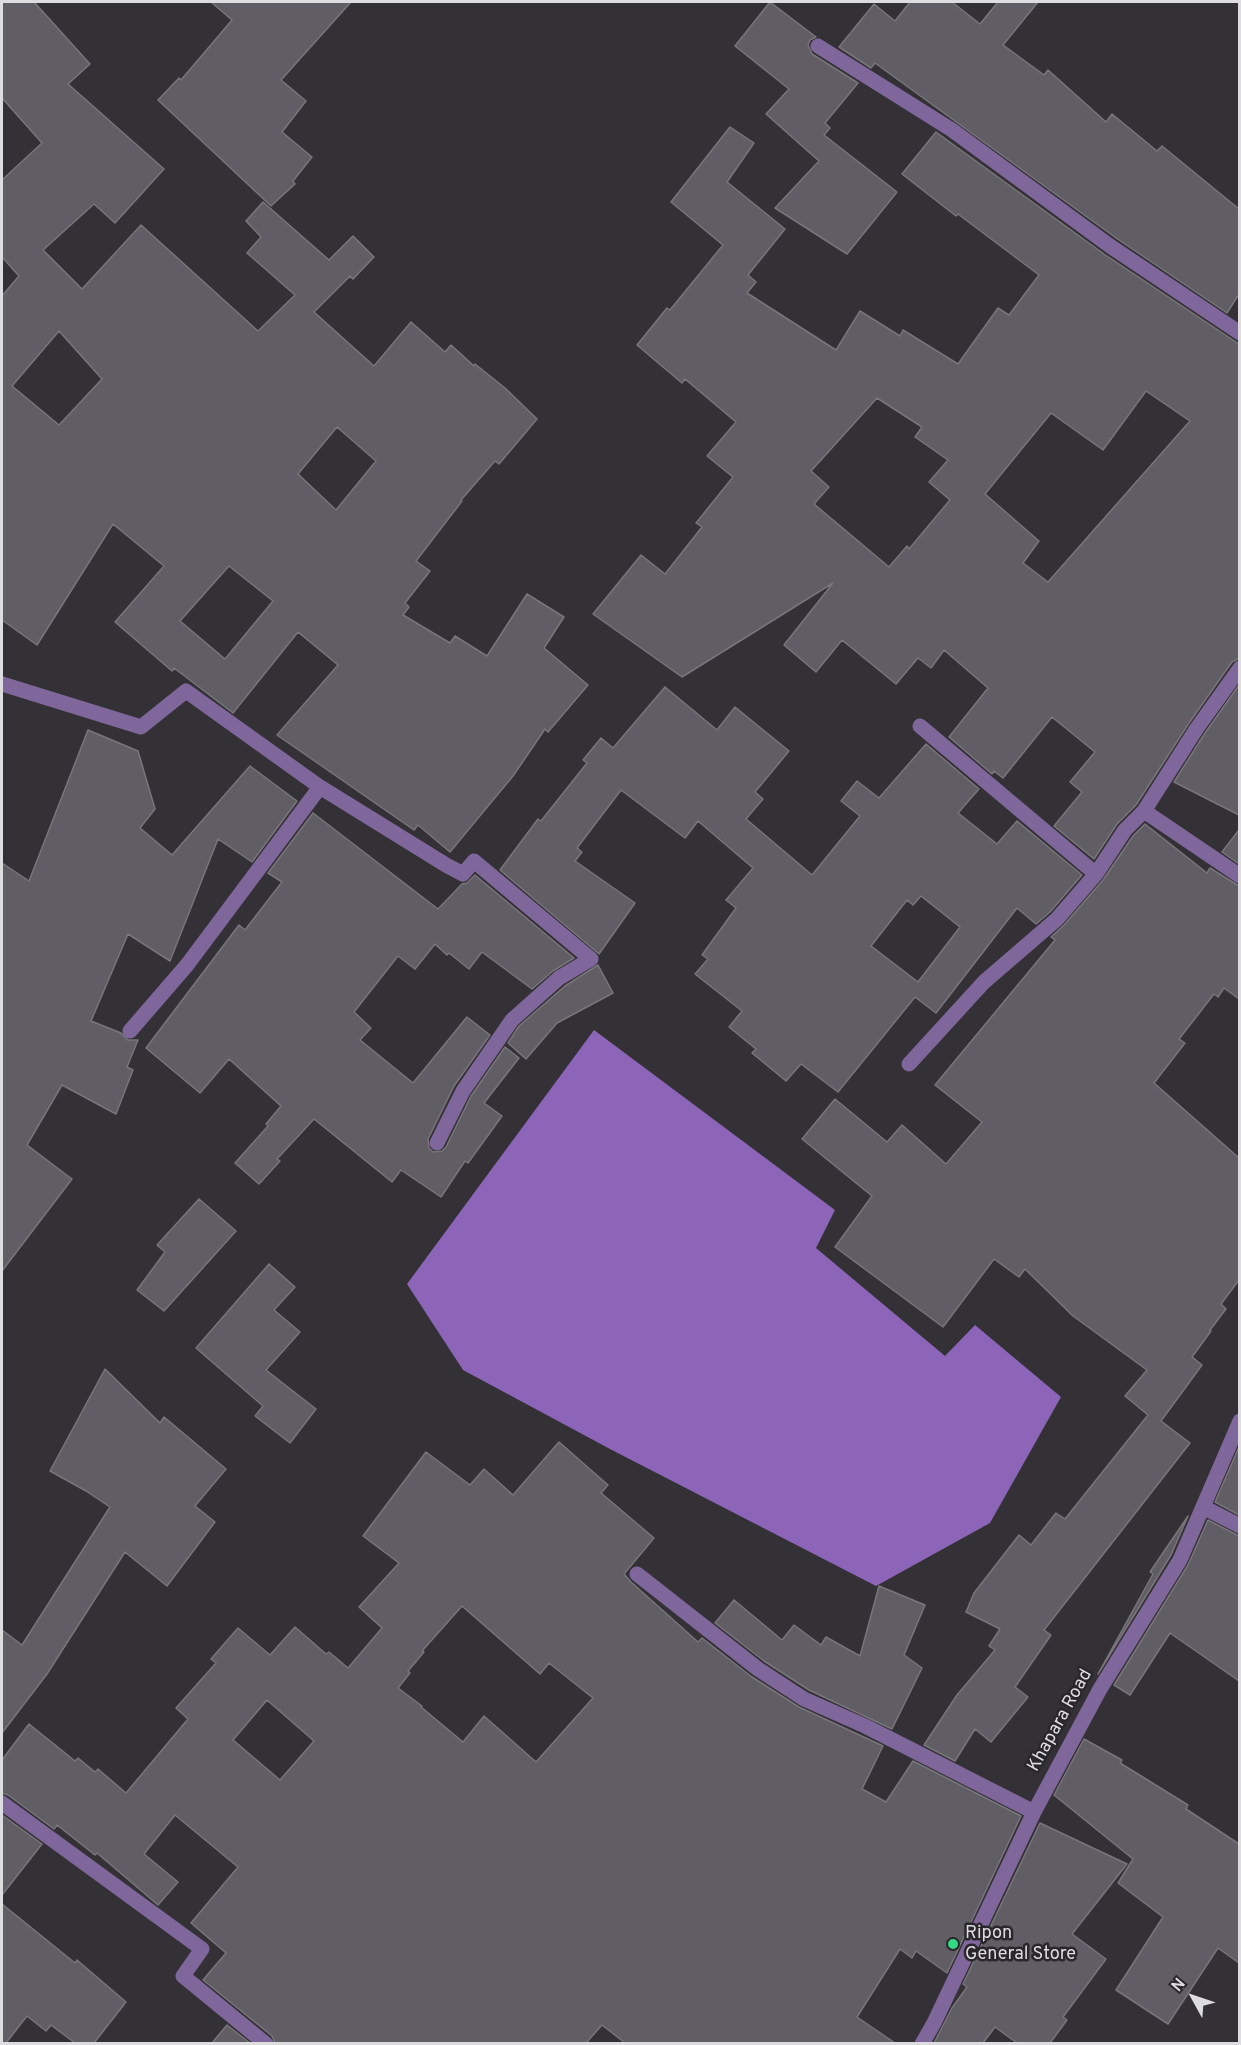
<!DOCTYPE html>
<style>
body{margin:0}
#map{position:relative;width:1241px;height:2045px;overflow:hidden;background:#333136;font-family:Overpass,sans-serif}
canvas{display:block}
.frame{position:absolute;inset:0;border:3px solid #dddcdf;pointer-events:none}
.north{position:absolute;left:1163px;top:1967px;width:60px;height:60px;-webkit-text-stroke:4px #29272c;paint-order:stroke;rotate:310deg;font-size:16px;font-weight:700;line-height:24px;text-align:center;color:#dddcdf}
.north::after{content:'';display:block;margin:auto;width:21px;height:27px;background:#dddcdf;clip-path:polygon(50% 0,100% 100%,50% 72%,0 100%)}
</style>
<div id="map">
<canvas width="1241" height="2045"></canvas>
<div class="frame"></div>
<div class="north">N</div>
</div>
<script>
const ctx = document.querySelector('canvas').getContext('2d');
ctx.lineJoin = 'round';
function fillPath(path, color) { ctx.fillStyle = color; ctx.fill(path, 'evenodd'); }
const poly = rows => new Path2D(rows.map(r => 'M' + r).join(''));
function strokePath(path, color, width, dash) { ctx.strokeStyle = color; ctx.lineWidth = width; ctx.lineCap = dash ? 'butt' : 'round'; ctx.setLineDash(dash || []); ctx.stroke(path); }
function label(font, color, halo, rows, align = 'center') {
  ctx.font = font + ' Overpass,sans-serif'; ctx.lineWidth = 5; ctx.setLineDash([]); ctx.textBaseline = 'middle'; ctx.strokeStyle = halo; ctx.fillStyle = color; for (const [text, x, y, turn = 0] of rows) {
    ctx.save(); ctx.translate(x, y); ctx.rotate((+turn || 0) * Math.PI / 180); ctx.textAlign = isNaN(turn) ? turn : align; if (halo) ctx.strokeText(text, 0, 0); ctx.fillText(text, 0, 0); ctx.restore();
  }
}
fillPath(poly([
 [594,1030,835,1210,816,1248,945,1356,975,1325,1061,1397,990,1523,876,1586,610,1449,463,1370,407,1284]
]), '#8d65b8');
const building = poly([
 [2,2,34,2,90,64,68,84,164,169,115,223,94,204,43,250,82,289,141,225,258,331,295,295,247,253,261,237,246,221,263,202,329,260,353,236,374,257,353,279,350,276,314,312,374,366,411,322,445,352,451,345,474,366,475,364,505,388,537,419,499,464,495,461,461,500,462,501,416,561,430,571,405,603,409,607,403,615,450,643,455,636,487,656,527,594,564,617,544,648,588,685,548,732,545,729,513,776,450,852,418,825,414,830,277,735,338,665,298,632,233,713,174,668,172,671,115,622,164,566,113,524,37,645,2,620,2,296,19,276,2,257,2,180,42,143,2,98,2,2],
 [59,331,102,379,59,425,12,386,59,331],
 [337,427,376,461,336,510,298,474,337,427],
 [229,566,273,601,225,659,180,621,229,566],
 [211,2,351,2,281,80,306,101,282,132,312,157,293,181,295,184,271,206,158,100,179,78,181,80,232,20,211,2],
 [770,2,816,37,810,40,808,45,812,54,858,83,825,123,830,128,824,135,897,192,847,254,775,208,819,161,766,114,789,89,735,46,770,2],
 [910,2,952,2,980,24,998,2,1038,2,1003,45,1044,75,1048,70,1106,122,1112,114,1157,151,1162,146,1239,209,1239,294,1227,313,1116,238,875,63,871,68,839,47,874,4,895,21,910,2],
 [730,127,754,143,727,182,785,229,748,275,756,282,747,293,836,350,860,311,900,336,903,330,958,364,998,308,1009,315,1039,275,958,214,956,216,902,174,936,132,1104,254,1239,344,1239,658,1232,662,1189,723,1136,805,1117,824,1094,859,1054,826,1082,792,1070,782,1095,752,1052,717,1003,778,994,771,992,774,949,737,988,688,944,650,931,668,918,658,896,684,842,640,816,672,784,645,833,583,682,677,593,614,641,555,665,574,702,527,696,523,733,477,707,456,736,422,685,379,682,383,637,345,667,308,670,310,723,245,671,202,730,127],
 [1146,391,1190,421,1048,582,1023,563,1039,541,985,494,1051,413,1103,450,1146,391],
 [877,398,922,427,915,437,948,460,929,482,950,500,909,549,907,546,889,567,814,504,829,487,811,471,877,398],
 [1239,685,1239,815,1174,782,1205,733,1239,685],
 [665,687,717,730,735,707,789,751,755,792,763,799,746,819,812,875,860,816,841,801,857,781,879,798,926,744,979,789,958,813,997,844,1017,821,1082,875,1050,912,1036,924,1017,908,936,1013,915,997,838,1092,801,1064,786,1081,752,1053,756,1049,729,1027,742,1011,695,974,708,959,702,955,736,908,726,900,753,868,698,821,685,838,621,790,577,848,582,852,575,861,635,903,599,954,500,870,538,819,541,821,587,763,583,760,601,738,613,748,665,687],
 [921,896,960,927,918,982,871,946,907,900,913,905,921,896],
 [88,730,138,751,155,809,140,828,172,855,250,766,297,801,252,862,218,839,170,961,128,934,91,1021,121,1033,128,1040,138,1040,127,1067,133,1070,116,1114,62,1085,27,1145,72,1179,2,1271,2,863,29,881,88,730],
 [313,813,438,909,462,884,467,883,475,875,574,958,553,971,532,989,482,952,469,969,449,953,447,955,435,944,415,969,398,956,354,1012,371,1028,360,1040,413,1083,467,1017,490,1035,454,1086,428,1139,429,1148,433,1152,442,1151,446,1147,471,1096,505,1047,519,1058,484,1103,502,1116,468,1163,465,1161,441,1197,401,1170,392,1182,314,1119,277,1159,280,1161,259,1184,235,1163,268,1126,266,1124,281,1106,229,1059,200,1093,146,1048,239,925,245,930,282,882,268,873,313,813],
 [1145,824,1207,873,1210,868,1239,886,1239,999,1224,988,1218,997,1214,994,1179,1039,1185,1043,1154,1083,1239,1158,1239,1280,1221,1304,1226,1309,1210,1330,1211,1331,1192,1357,1202,1365,1161,1421,1190,1443,1044,1630,1051,1635,1015,1687,1028,1697,991,1742,975,1729,955,1761,924,1745,957,1695,995,1650,989,1646,1000,1629,966,1612,974,1593,1019,1535,1031,1545,1056,1513,1065,1519,1148,1415,1125,1396,1147,1370,1073,1316,1025,1269,1019,1277,994,1259,943,1327,835,1247,872,1196,802,1139,835,1099,887,1142,902,1125,946,1164,982,1122,935,1085,1055,940,1051,937,1064,925,1103,880,1133,836,1145,824],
 [1239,830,1239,864,1222,852,1239,830],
 [598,965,613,993,557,1023,526,1059,508,1043,519,1026,565,986,598,965],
 [199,1199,236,1231,164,1311,137,1290,165,1252,157,1245,199,1199],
 [269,1264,295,1287,274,1310,300,1332,266,1370,316,1409,290,1443,255,1416,263,1406,196,1348,269,1264],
 [105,1369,160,1423,164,1417,226,1469,195,1506,215,1522,167,1586,125,1552,47,1674,2,1733,2,1630,22,1645,110,1507,86,1491,50,1471,105,1369],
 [559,1442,608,1485,601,1493,654,1538,624,1574,631,1582,698,1642,702,1638,752,1677,799,1707,883,1746,862,1789,886,1802,913,1761,1021,1816,947,1973,916,1951,912,1958,900,1949,857,2017,895,2043,625,2043,602,2025,586,2043,275,2043,272,2036,203,1980,226,1953,191,1923,238,1867,175,1815,144,1854,178,1882,158,1905,97,1853,95,1855,57,1825,54,1829,8,1795,2,1793,2,1760,29,1724,75,1761,78,1758,95,1772,98,1769,126,1793,188,1719,176,1708,216,1663,211,1659,238,1628,270,1655,295,1627,326,1654,329,1652,348,1668,382,1628,359,1607,399,1563,363,1536,426,1452,470,1485,484,1469,513,1495,559,1442],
 [462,1606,540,1674,549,1663,593,1698,536,1762,484,1716,463,1742,421,1707,422,1706,398,1688,410,1673,408,1671,424,1652,422,1651,462,1606],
 [267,1700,314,1741,280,1780,233,1740,267,1700],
 [1239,1447,1239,1515,1215,1502,1239,1447],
 [1188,1516,1171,1555,1098,1674,1153,1574,1150,1572,1188,1516],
 [1208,1520,1239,1536,1239,1681,1170,1633,1130,1695,1114,1685,1188,1565,1208,1520],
 [879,1586,925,1605,904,1655,922,1668,892,1729,809,1690,764,1661,715,1623,734,1600,782,1640,794,1625,821,1645,826,1637,860,1656,879,1586],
 [1084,1739,1122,1760,1120,1763,1188,1805,1186,1809,1239,1844,1239,1963,1218,1948,1168,2024,1116,1990,1163,1917,1118,1883,1133,1859,1054,1795,1084,1739],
 [2,1815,42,1844,2,1895,2,1815],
 [1040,1823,1127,1864,1072,1934,1106,1959,1063,2017,1067,2020,1050,2043,1017,2043,995,2027,983,2043,934,2043,952,2008,967,1987,963,1984,1040,1823],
 [2,1904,75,1963,77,1960,126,2002,94,2043,75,2043,51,2025,46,2031,27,2016,6,2043,2,2043,2,1904],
 [227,2025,250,2043,212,2043,227,2025]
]);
fillPath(building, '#605d64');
strokePath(building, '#78757b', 1.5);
strokePath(poly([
 [818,46,952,130,1110,246,1240,333],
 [2,684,141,727,186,691,320,787,446,865,463,874,474,861,591,959,559,978,512,1020,463,1091,437,1143],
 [920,726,1096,874],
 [1144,811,1197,728,1240,668],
 [130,1031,187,965,320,787],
 [909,1064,984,982,1057,919,1096,874,1125,830,1144,811,1240,876],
 [1203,1507,1240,1526],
 [637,1574,758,1669,804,1699,865,1726,1034,1812],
 [2,1803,202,1949,183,1976,266,2044],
 [922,2044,934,2023,1034,1812,1100,1689,1180,1560,1240,1421]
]), '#7f679c', 15);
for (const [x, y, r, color] of [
 [953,1944,6,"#33d882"]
]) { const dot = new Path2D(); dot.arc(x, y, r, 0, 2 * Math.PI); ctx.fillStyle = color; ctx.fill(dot); strokePath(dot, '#29272c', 2); }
label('18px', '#dddcdf', '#29272c', [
 ["Khapara Road",1061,1721,-61]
]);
label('18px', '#dddcdf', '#29272c', [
 ["Ripon",965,1934],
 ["General Store",965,1955]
], 'left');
</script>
